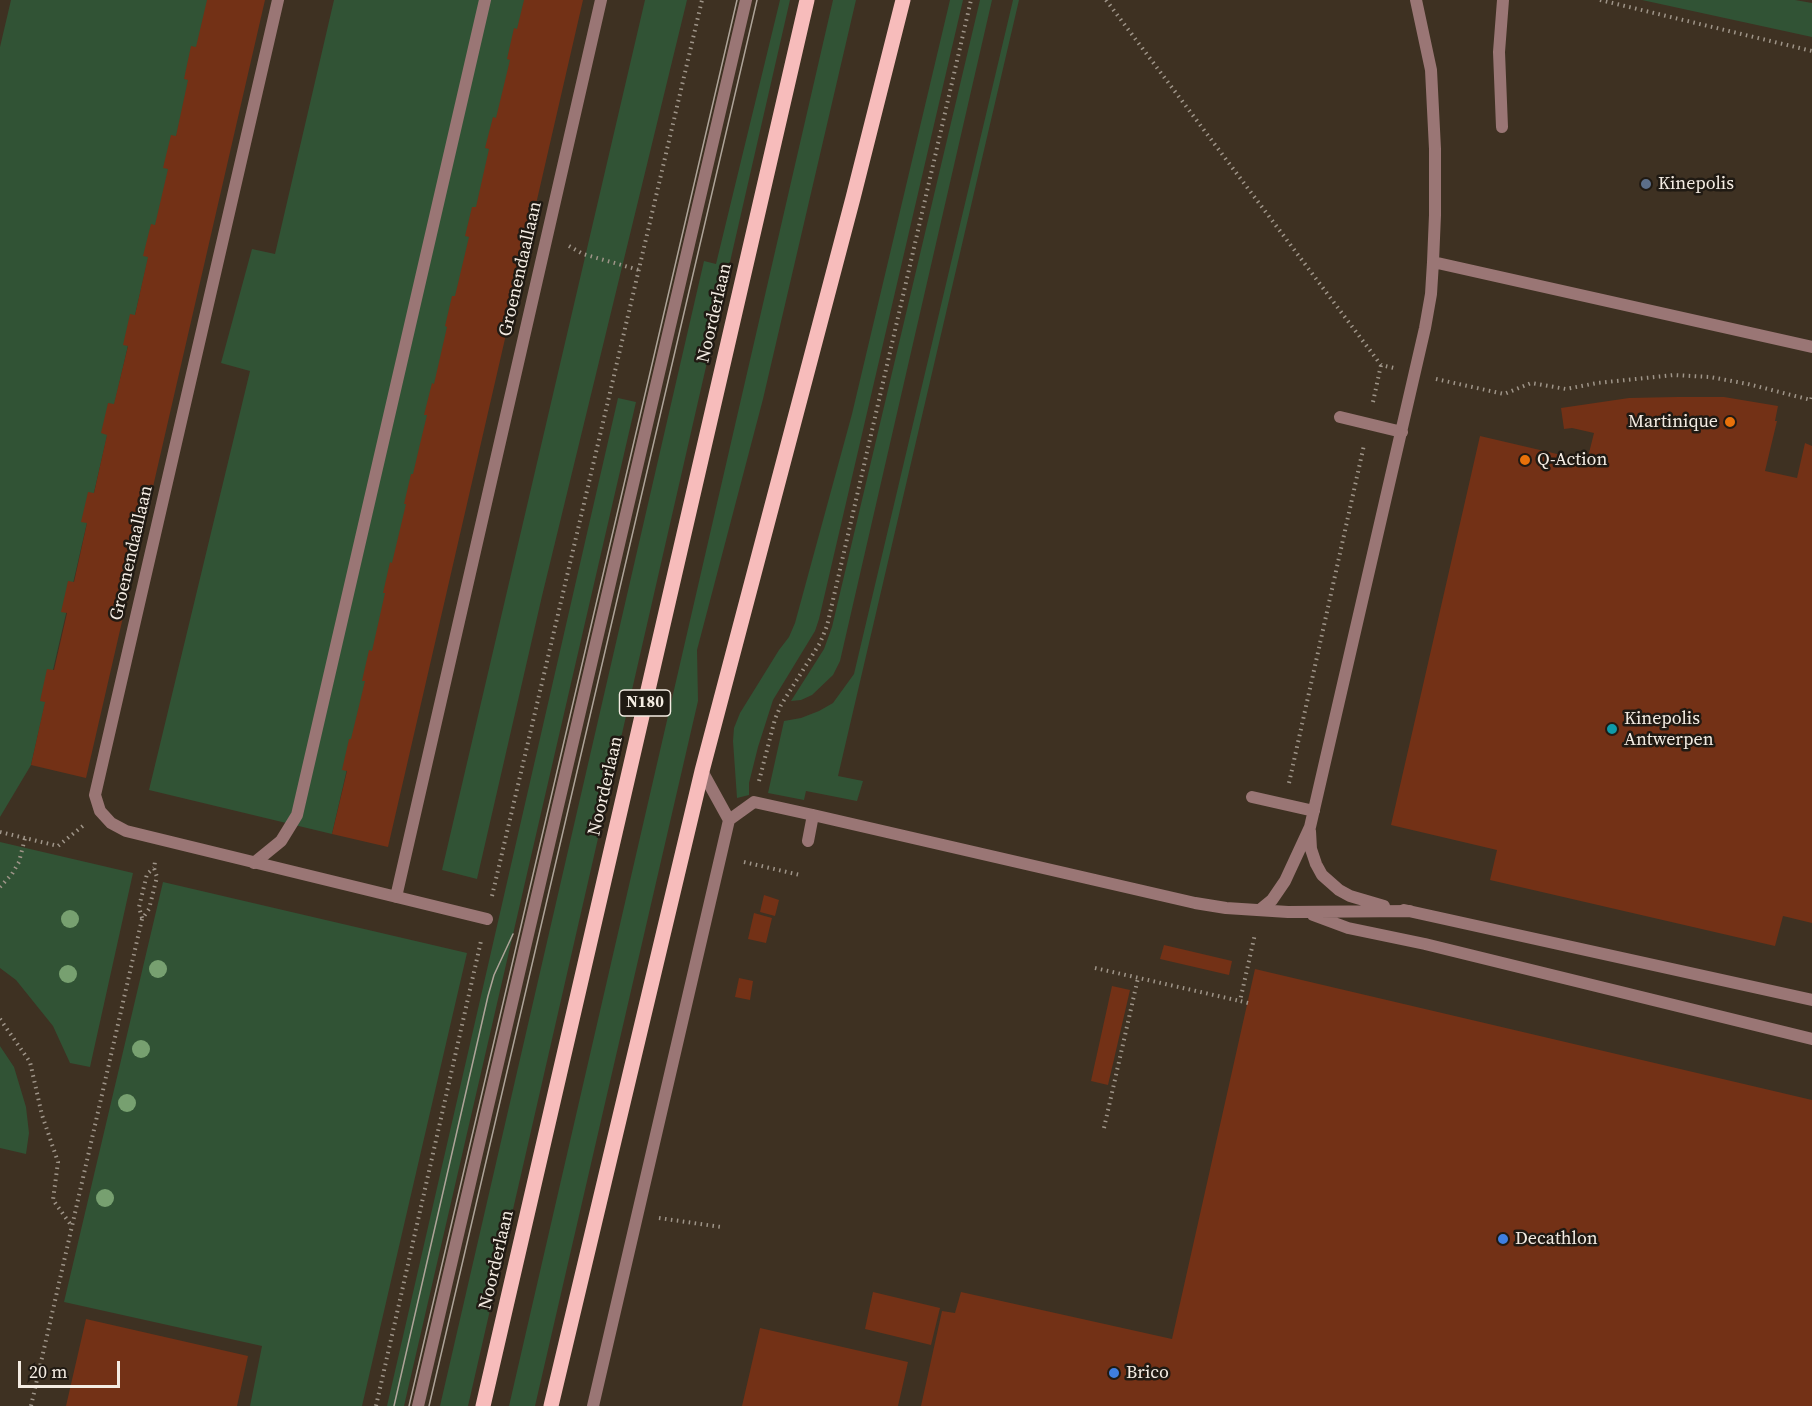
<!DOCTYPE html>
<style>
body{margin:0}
#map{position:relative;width:1812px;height:1406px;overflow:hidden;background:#3e3122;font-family:"Source Serif 4",serif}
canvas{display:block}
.scale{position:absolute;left:18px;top:1361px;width:102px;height:27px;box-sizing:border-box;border:3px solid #f4ece3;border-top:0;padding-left:8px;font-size:18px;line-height:21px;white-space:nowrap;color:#f4ece3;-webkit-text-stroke:4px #201a13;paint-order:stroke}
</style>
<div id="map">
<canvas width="1812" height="1406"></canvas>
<div class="scale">20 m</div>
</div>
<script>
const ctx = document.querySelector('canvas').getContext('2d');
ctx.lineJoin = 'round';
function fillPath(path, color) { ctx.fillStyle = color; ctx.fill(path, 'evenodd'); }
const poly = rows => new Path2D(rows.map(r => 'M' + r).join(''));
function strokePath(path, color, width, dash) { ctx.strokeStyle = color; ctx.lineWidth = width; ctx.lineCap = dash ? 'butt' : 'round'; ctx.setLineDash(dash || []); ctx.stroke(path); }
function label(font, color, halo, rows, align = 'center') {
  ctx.font = font + ' "Source Serif 4",serif'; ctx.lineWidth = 5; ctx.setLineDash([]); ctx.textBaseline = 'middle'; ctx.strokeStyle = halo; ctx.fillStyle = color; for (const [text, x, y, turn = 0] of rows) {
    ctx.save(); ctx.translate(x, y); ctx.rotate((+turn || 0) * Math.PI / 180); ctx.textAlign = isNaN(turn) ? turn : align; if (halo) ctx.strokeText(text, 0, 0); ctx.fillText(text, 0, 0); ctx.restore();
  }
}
fillPath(poly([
 [11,0,208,0,31,765,0,817,0,47],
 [334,0,525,0,332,834,149,790,250,371,221,363,252,249,275,254],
 [645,0,687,0,542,596,477,879,442,870],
 [780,0,790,0,468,1406,440,1406,704,261,716,264],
 [833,0,856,0,763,399,697,650,698,701,535,1406,509,1406],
 [950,0,963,0,819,619,815,631,773,700,758,747,749,783,749,795,737,798,733,741,734,728,740,713,779,650,789,637,795,623,852,414],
 [980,0,992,0,840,661,833,675,812,695,801,700,791,701,824,649,832,627],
 [1013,0,1019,0,838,776,863,781,857,801,806,791,804,800,768,793,784,721,801,718,819,711,833,703,854,674],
 [1642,0,1795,0,1812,3,1812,37],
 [618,398,636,402,404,1406,387,1406],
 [0,842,133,873,90,1067,70,1063,53,1026,16,980,0,968],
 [163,882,467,953,362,1406,250,1406,262,1346,64,1302],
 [0,1046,14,1067,26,1107,29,1133,26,1154,0,1148]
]), '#315335');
fillPath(poly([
 [207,0,265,0,86,778,31,765,45,702,40,701,47,669,54,670,67,613,61,612,68,581,74,582,87,523,81,522,88,492,94,493,107,435,101,433,108,403,114,404,128,346,123,345,130,314,135,315,148,257,143,256,151,224,155,225,168,169,163,168,171,135,176,136,188,80,184,79,191,46,196,47],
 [524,0,583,0,388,847,332,834,347,771,342,770,349,739,351,739,365,681,362,681,369,650,372,651,385,593,383,593,390,562,392,563,406,504,404,504,411,474,413,474,420,444,427,415,424,415,432,383,434,384,447,327,445,326,452,296,455,296,469,237,465,236,472,207,476,207,489,149,485,148,493,117,496,118,510,60,507,59,514,28,517,29],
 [1677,397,1724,397,1778,406,1775,421,1777,421,1765,471,1797,478,1805,443,1812,446,1812,923,1783,916,1775,946,1490,880,1497,850,1391,825,1480,436,1587,461,1594,433,1572,428,1564,429,1561,408,1629,398],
 [764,895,779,900,775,916,760,912],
 [754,913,772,918,766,943,748,939],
 [1164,945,1232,961,1229,975,1160,959],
 [1255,969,1812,1100,1812,1406,921,1406,942,1311,955,1313,961,1292,1172,1339],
 [739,978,753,981,750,1000,735,997],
 [1112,986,1130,990,1108,1085,1091,1081],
 [873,1292,940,1308,931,1345,865,1329],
 [86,1319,248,1356,237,1406,66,1406],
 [760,1328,908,1362,898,1406,742,1406]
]), '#733116');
strokePath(poly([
 [1106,0,1381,365,1394,368],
 [1600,0,1812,51],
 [569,246,583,254,639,270],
 [1436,379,1504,394,1531,383,1566,389,1597,383,1674,375,1710,377,1748,384,1811,400,1812,395],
 [1373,402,1381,365],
 [759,781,775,719,781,705,820,643,827,626,971,0],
 [1289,783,1364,445],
 [0,832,58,846,84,825],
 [744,862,800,875],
 [0,887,12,874,19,862,25,838],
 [492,896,702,0],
 [142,918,139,907,147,874,154,868],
 [1095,968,1240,1001],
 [1248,1003,1240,1001,1255,934],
 [0,1019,30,1062,42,1115,58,1162,53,1200,71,1225],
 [1104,1128,1138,978],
 [659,1218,721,1227],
 [31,1406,142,919,149,909,157,877,154,868,155,862],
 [376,1406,481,941]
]), '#9f9589', 4, [1.5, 4.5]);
strokePath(poly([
 [1502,127,1499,52,1503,0],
 [1433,262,1812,347],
 [1340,417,1402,432],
 [1252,797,1314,811],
 [729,820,754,802,813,815],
 [1310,831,1311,849,1316,864,1322,875,1339,890,1350,896,1384,906],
 [808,841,813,815,1195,903,1226,908,1288,912,1410,911],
 [254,863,281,841,297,815,485,0],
 [1261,909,1272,900,1285,881,1310,827,1425,328,1431,294,1433,262,1435,215,1435,149,1431,70,1416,0],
 [1404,910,1812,1000],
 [1313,915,1348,928,1425,944,1812,1039],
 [418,1406,746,0],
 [593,1406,729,820,702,771]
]), '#9a7675', 12);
strokePath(poly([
 [278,0,95,795,100,811,111,823,126,831,487,919],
 [396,897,601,0]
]), '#9a7675', 12);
strokePath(poly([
 [483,1406,807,0],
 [551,1406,702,771,853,198,903,0]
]), '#f7bcbb', 15);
strokePath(poly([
 [394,1406,488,996,494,975,513,934],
 [409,1406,737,0],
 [429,1406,757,0]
]), '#aea499', 1.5);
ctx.fillStyle = '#77a070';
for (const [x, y] of [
 [70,919],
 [158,969],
 [68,974],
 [141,1049],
 [127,1103],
 [105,1198]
]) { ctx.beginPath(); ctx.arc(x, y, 9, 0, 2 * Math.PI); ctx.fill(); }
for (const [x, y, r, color] of [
 [1646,184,6,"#5c6f8a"],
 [1730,422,6,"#e8710a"],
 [1525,460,6,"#e8710a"],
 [1612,729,6,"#0f9aa8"],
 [1503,1239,6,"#3f7fe0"],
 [1114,1373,6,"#3f7fe0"]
]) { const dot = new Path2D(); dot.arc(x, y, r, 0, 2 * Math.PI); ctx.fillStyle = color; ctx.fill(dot); strokePath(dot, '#201a13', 2); }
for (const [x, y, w] of [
 [645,703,51]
]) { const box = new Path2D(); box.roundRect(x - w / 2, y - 13, w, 26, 4.5); ctx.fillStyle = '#201a13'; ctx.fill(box); strokePath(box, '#f4ece3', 1.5); }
label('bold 16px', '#f4ece3', null, [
 ["N180",645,703]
]);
label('18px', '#f4ece3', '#201a13', [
 ["Kinepolis",1658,184],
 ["Martinique",1718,422,"right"],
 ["Q-Action",1537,460],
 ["Kinepolis",1624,719],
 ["Antwerpen",1624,740],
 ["Decathlon",1515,1239],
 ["Brico",1126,1373]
], 'left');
label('18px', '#f4ece3', '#201a13', [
 ["Groenendaallaan",521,269,-77],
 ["Noorderlaan",715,313,-77],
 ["Groenendaallaan",132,553,-77],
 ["Noorderlaan",606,786,-77],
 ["Noorderlaan",497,1260,-77]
]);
</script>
